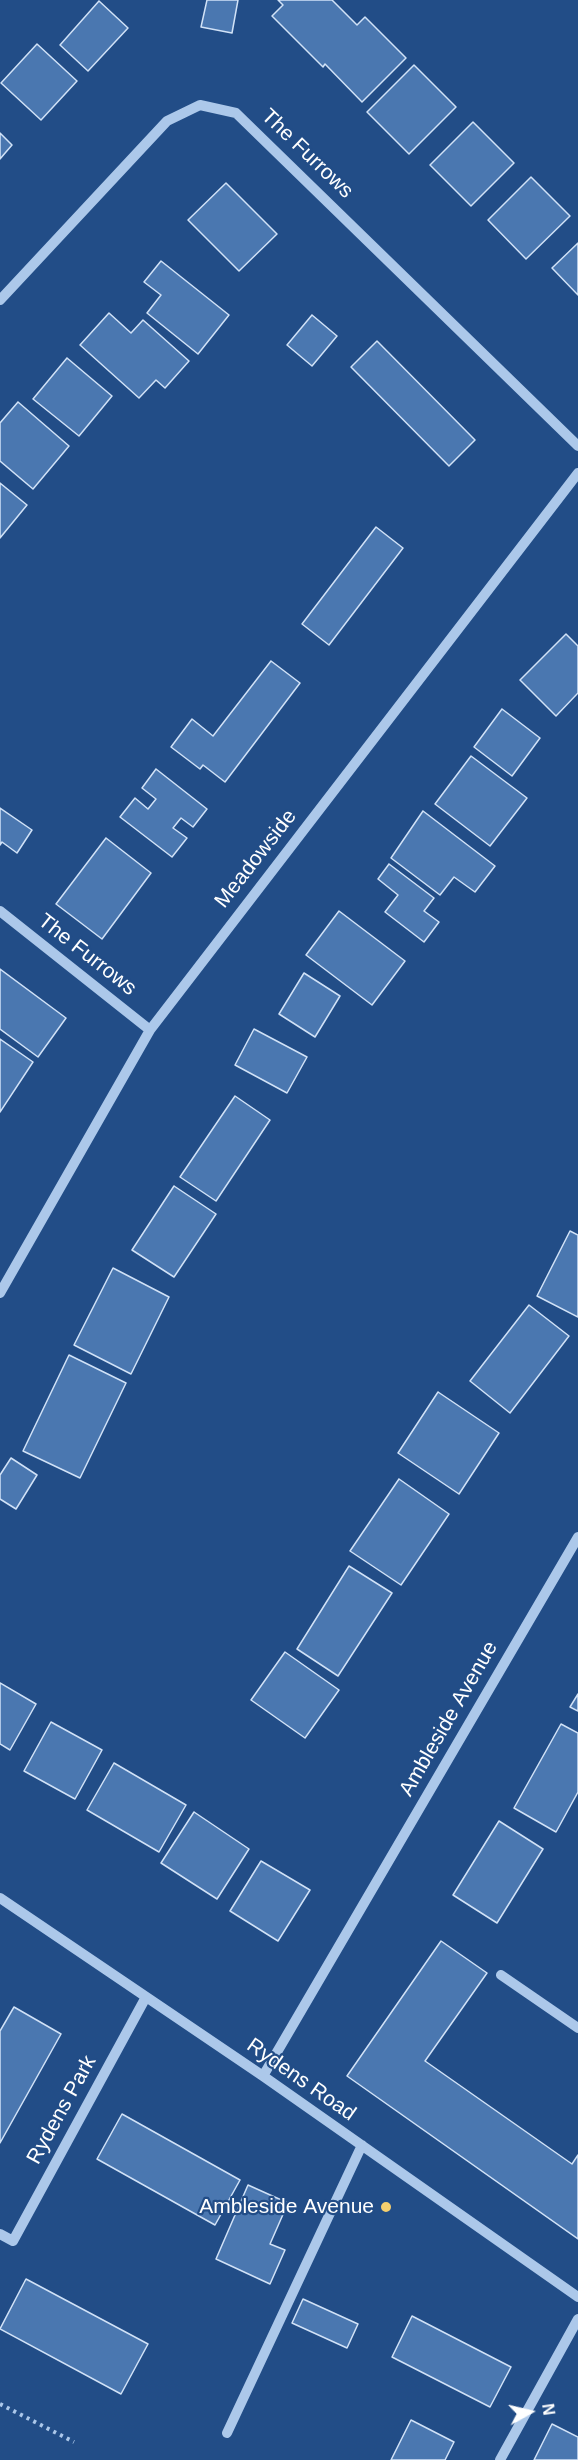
<!DOCTYPE html>
<style>
body{margin:0}
#map{position:relative;width:578px;height:2460px;overflow:hidden;background:#224d87;font-family:Helvetica,sans-serif}
canvas{display:block}
.north{position:absolute;left:500px;top:2382px;width:60px;height:60px;-webkit-text-stroke:4px #224d87;paint-order:stroke;rotate:82deg;font-size:16px;font-weight:700;line-height:24px;text-align:center;color:#fff}
.north::after{content:'';display:block;margin:auto;width:21px;height:27px;background:#fff;clip-path:polygon(50% 0,100% 100%,50% 72%,0 100%)}
</style>
<div id="map">
<canvas width="578" height="2460"></canvas>
<div class="north">N</div>
</div>
<script>
const ctx = document.querySelector('canvas').getContext('2d');
ctx.lineJoin = 'round';
function fillPath(path, color) { ctx.fillStyle = color; ctx.fill(path, 'evenodd'); }
const poly = rows => new Path2D(rows.map(r => 'M' + r).join(''));
function strokePath(path, color, width, dash) { ctx.strokeStyle = color; ctx.lineWidth = width; ctx.lineCap = dash ? 'butt' : 'round'; ctx.setLineDash(dash || []); ctx.stroke(path); }
function label(font, color, halo, rows, align = 'center') {
  ctx.font = font + ' Helvetica,sans-serif'; ctx.lineWidth = 4.5; ctx.setLineDash([]); ctx.textBaseline = 'middle'; ctx.strokeStyle = halo; ctx.fillStyle = color; for (const [text, x, y, turn = 0] of rows) {
    ctx.save(); ctx.translate(x, y); ctx.rotate((+turn || 0) * Math.PI / 180); ctx.textAlign = isNaN(turn) ? turn : align; if (halo) ctx.strokeText(text, 0, 0); ctx.fillText(text, 0, 0); ctx.restore();
  }
}
const building = poly([
 [207,0,238,0,232,33,201,27,207,0],
 [278,0,332,0,357,25,365,17,406,58,362,102,325,64,323,67,272,16,283,5,278,0],
 [99,1,128,28,88,71,60,45,99,1],
 [37,44,77,81,41,120,1,83,37,44],
 [414,65,456,107,409,154,367,112,414,65],
 [473,122,514,163,471,206,430,165,473,122],
 [0,133,12,145,0,159,0,133],
 [531,177,570,216,526,259,488,220,531,177],
 [226,183,277,234,239,271,188,220,226,183],
 [578,243,578,295,552,268,578,243],
 [161,261,229,315,198,354,147,313,161,295,144,282,161,261],
 [109,313,131,333,143,320,189,361,165,388,156,380,139,398,80,345,109,313],
 [312,315,337,336,312,366,287,345,312,315],
 [377,341,475,440,449,466,351,367,377,341],
 [67,358,112,396,79,436,33,399,67,358],
 [18,402,69,446,33,489,0,461,0,423,18,402],
 [0,483,27,505,0,538,0,483],
 [376,527,403,548,329,645,302,624,376,527],
 [566,634,578,646,578,693,556,716,520,680,566,634],
 [271,661,300,683,225,782,203,765,200,769,171,747,192,719,213,736,271,661],
 [502,709,540,738,512,776,474,747,502,709],
 [471,756,527,798,490,846,435,804,471,756],
 [156,769,207,809,193,827,181,818,173,828,187,838,172,857,120,817,135,798,148,809,156,799,142,788,156,769],
 [0,808,32,830,17,853,2,842,0,845,0,808],
 [423,811,495,866,475,892,454,877,440,895,391,858,423,811],
 [106,838,151,873,102,939,56,904,106,838],
 [389,864,434,898,424,911,439,922,424,942,385,912,398,895,378,879,389,864],
 [339,911,405,961,372,1005,306,955,339,911],
 [0,969,66,1018,38,1057,0,1029,0,969],
 [304,973,340,996,315,1037,279,1014,304,973],
 [254,1029,307,1057,287,1093,235,1065,254,1029],
 [0,1039,33,1062,0,1112,0,1039],
 [235,1096,270,1120,216,1201,180,1177,235,1096],
 [174,1186,216,1214,174,1277,132,1250,174,1186],
 [570,1231,578,1235,578,1317,537,1296,570,1231],
 [113,1268,169,1297,131,1374,74,1345,113,1268],
 [529,1305,569,1336,510,1413,470,1381,529,1305],
 [69,1355,126,1383,80,1478,23,1451,69,1355],
 [438,1392,499,1433,459,1494,398,1453,438,1392],
 [11,1458,37,1475,16,1509,0,1499,0,1475,11,1458],
 [399,1479,449,1514,401,1585,350,1551,399,1479],
 [349,1566,392,1593,338,1676,297,1649,349,1566],
 [285,1652,339,1690,305,1738,251,1700,285,1652],
 [0,1683,36,1704,10,1750,0,1744,0,1683],
 [578,1694,578,1711,570,1707,578,1694],
 [51,1722,102,1750,75,1799,24,1771,51,1722],
 [561,1724,578,1733,578,1792,556,1832,514,1808,561,1724],
 [114,1763,186,1805,159,1852,87,1810,114,1763],
 [194,1812,249,1849,217,1899,161,1863,194,1812],
 [499,1821,543,1849,497,1923,453,1895,499,1821],
 [261,1861,310,1890,278,1941,230,1911,261,1861],
 [441,1941,487,1973,425,2061,572,2164,578,2155,578,2239,347,2076,441,1941],
 [14,2007,61,2034,0,2143,0,2031,14,2007],
 [122,2114,240,2180,215,2225,97,2159,122,2114],
 [248,2185,288,2203,270,2244,285,2250,270,2284,216,2259,248,2185],
 [26,2279,148,2344,121,2394,0,2329,26,2279],
 [303,2299,358,2324,347,2348,292,2323,303,2299],
 [412,2316,511,2367,490,2407,392,2357,412,2316],
 [411,2420,454,2442,445,2460,391,2460,411,2420],
 [552,2424,578,2437,578,2460,534,2460,552,2424]
]);
fillPath(building, '#4a77b0');
strokePath(building, '#d1e2f7', 1.5);
strokePath(poly([
 [0,2404,74,2442]
]), '#acc8ea', 4, [3, 4.5]);
strokePath(poly([
 [0,300,167,121,200,105,236,113,578,446],
 [0,911,150,1030],
 [0,1293,150,1030,578,473],
 [0,1898,263,2076,578,2297],
 [501,1975,578,2028],
 [263,2076,578,1537],
 [0,2234,13,2241,146,1997],
 [227,2433,362,2145],
 [500,2460,578,2319]
]), '#acc8ea', 10);
for (const [x, y, r, color] of [
 [386,2207,6,"#f6d06e"]
]) { const dot = new Path2D(); dot.arc(x, y, r, 0, 2 * Math.PI); ctx.fillStyle = color; ctx.fill(dot); strokePath(dot, '#224d87', 2); }
label('21px', '#fff', '#224d87', [
 ["The Furrows",307,154,44],
 ["Meadowside",256,859,-52],
 ["The Furrows",87,955,38],
 ["Ambleside Avenue",449,1719,-60],
 ["Rydens Road",301,2080,35],
 ["Rydens Park",62,2110,-61]
]);
label('21px', '#fff', '#224d87', [
 ["Ambleside Avenue",374,2207]
], 'right');
</script>
